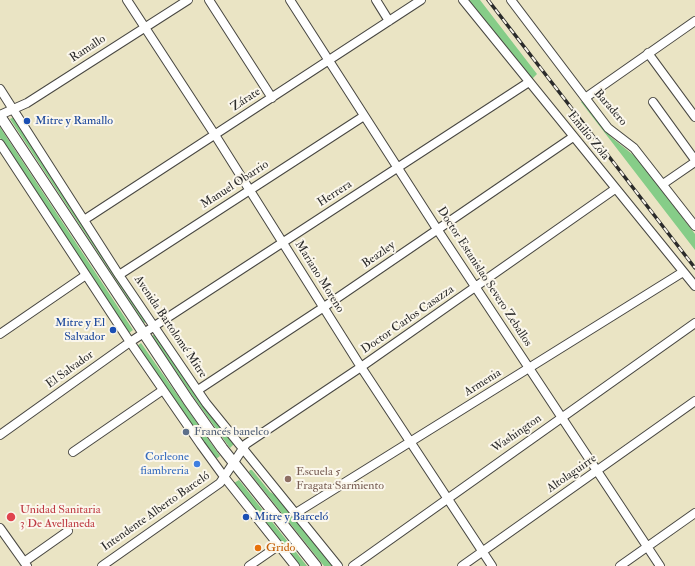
<!DOCTYPE html>
<meta charset="utf-8">
<style>
body{margin:0}
canvas{display:block;background:#eae4c4}
</style>
<canvas width="695" height="566"></canvas>
<script>
const ctx = document.querySelector('canvas').getContext('2d');
ctx.lineJoin = 'round';
function fillPath(path, color) { ctx.fillStyle = color; ctx.fill(path, 'evenodd'); }
const poly = rows => new Path2D(rows.map(r => 'M' + r).join(''));
function strokePath(path, color, width, dash) { ctx.strokeStyle = color; ctx.lineWidth = width; ctx.lineCap = dash ? 'butt' : 'round'; ctx.setLineDash(dash || []); ctx.stroke(path); }
function label(font, color, halo, rows, align = 'center') {
  ctx.font = font + ' "IM FELL Double Pica",serif'; ctx.lineWidth = 4; ctx.setLineDash([]); ctx.textBaseline = 'middle'; ctx.strokeStyle = halo; ctx.fillStyle = color; for (const [text, x, y, turn = 0] of rows) {
    ctx.save(); ctx.translate(x, y); ctx.rotate((+turn || 0) * Math.PI / 180); ctx.textAlign = isNaN(turn) ? turn : align; if (halo) ctx.strokeText(text, 0, 0); ctx.fillText(text, 0, 0); ctx.restore();
  }
}
fillPath(poly([
 [468,0,480,0,537,74,532,79],
 [582,101,611,137,637,158,695,234,695,250,581,102],
 [14,117,147,321,144,323,10,119],
 [0,127,133,330,129,333,0,138],
 [155,334,197,396,234,444,230,448,194,398,152,336],
 [141,343,220,456,216,459,137,346],
 [250,470,252,470,270,492,278,497,333,566,324,566,249,472],
 [239,480,307,566,300,566,234,483]
]), '#86cd88');
const minor = poly([
 [127,0,215,135,361,367,492,566],
 [209,0,272,98],
 [290,0,437,229,660,566],
 [376,0,389,21],
 [463,0,695,286],
 [511,0,608,128,634,148,695,226],
 [648,53,695,117],
 [0,89,119,275,206,403,338,566],
 [585,98,695,21],
 [653,102,695,160],
 [0,115,27,103,188,0],
 [0,144,130,342,201,445,225,478,295,566],
 [663,184,695,162],
 [84,220,421,0],
 [119,275,364,116],
 [0,334,86,275],
 [198,390,324,307,573,137],
 [0,435,130,342,529,82],
 [73,452,163,390],
 [296,513,683,272],
 [0,528,27,566],
 [24,562,68,531],
 [102,566,220,483,246,444,361,367,615,189],
 [249,566,278,546],
 [353,566,695,323],
 [462,566,695,401],
 [620,566,695,513]
]);
const major = poly([
 [0,116,188,400,222,448,316,566]
]);
strokePath(minor, '#484742', 10);
strokePath(major, '#484742', 12);
strokePath(minor, '#fff', 8);
strokePath(major, '#fff', 10);
const rail = poly([
 [488,0,695,268]
]);
strokePath(rail, '#2b2b2b', 3.5);
strokePath(rail, '#fbf7ec', 2, [6]);
for (const [x, y, r, color] of [
 [27,121,4,"#1a4fb4"],
 [113,330,4,"#1a4fb4"],
 [186,432,4,"#5c6f8a"],
 [197,464,4,"#3f7fe0"],
 [288,479,4,"#8d6e63"],
 [11,517,5,"#e0444e"],
 [246,517,4,"#1a4fb4"],
 [258,548,4,"#e8710a"]
]) { const dot = new Path2D(); dot.arc(x, y, r, 0, 2 * Math.PI); ctx.fillStyle = color; ctx.fill(dot); strokePath(dot, '#fbf7ec', 1.5); }
label('12px', '#2b2b2b', '#fbf7ec', [
 ["Ramallo",88,49,-33],
 ["Zárate",246,100,-33],
 ["Baradero",610,108,49],
 ["Emilio Zola",588,136,51],
 ["Manuel Obarrio",235,185,-33],
 ["Herrera",335,194,-33],
 ["Beazley",379,255,-35],
 ["Mariano Moreno",319,277,58],
 ["Doctor Estanislao Severo Zeballos",484,277,57],
 ["Doctor Carlos Casazza",408,320,-35],
 ["Avenida Bartolomé Mitre",170,327,56],
 ["El Salvador",70,370,-36],
 ["Armenia",483,383,-32],
 ["Washington",517,434,-35],
 ["Altolaguirre",572,474,-35],
 ["Intendente Alberto Barceló",156,512,-35]
]);
label('12px', '#164399', '#fbf7ec', [
 ["Mitre y Ramallo",35,121],
 ["Mitre y El",105,323,"right"],
 ["Salvador",105,337,"right"],
 ["Mitre y Barceló",254,517]
], 'left');
label('12px', '#4e5e75', '#fbf7ec', [
 ["Francés banelco",194,432]
], 'left');
label('12px', '#366cbe', '#fbf7ec', [
 ["Corleone",189,457],
 ["fiambreria",189,471]
], 'right');
label('12px', '#785e54', '#fbf7ec', [
 ["Escuela 5",296,472],
 ["Fragata Sarmiento",296,486]
], 'left');
label('12px', '#be3a42', '#fbf7ec', [
 ["Unidad Sanitaria",20,510],
 ["3 De Avellaneda",20,524]
], 'left');
label('12px', '#c56008', '#fbf7ec', [
 ["Grido",266,548]
], 'left');
</script>
